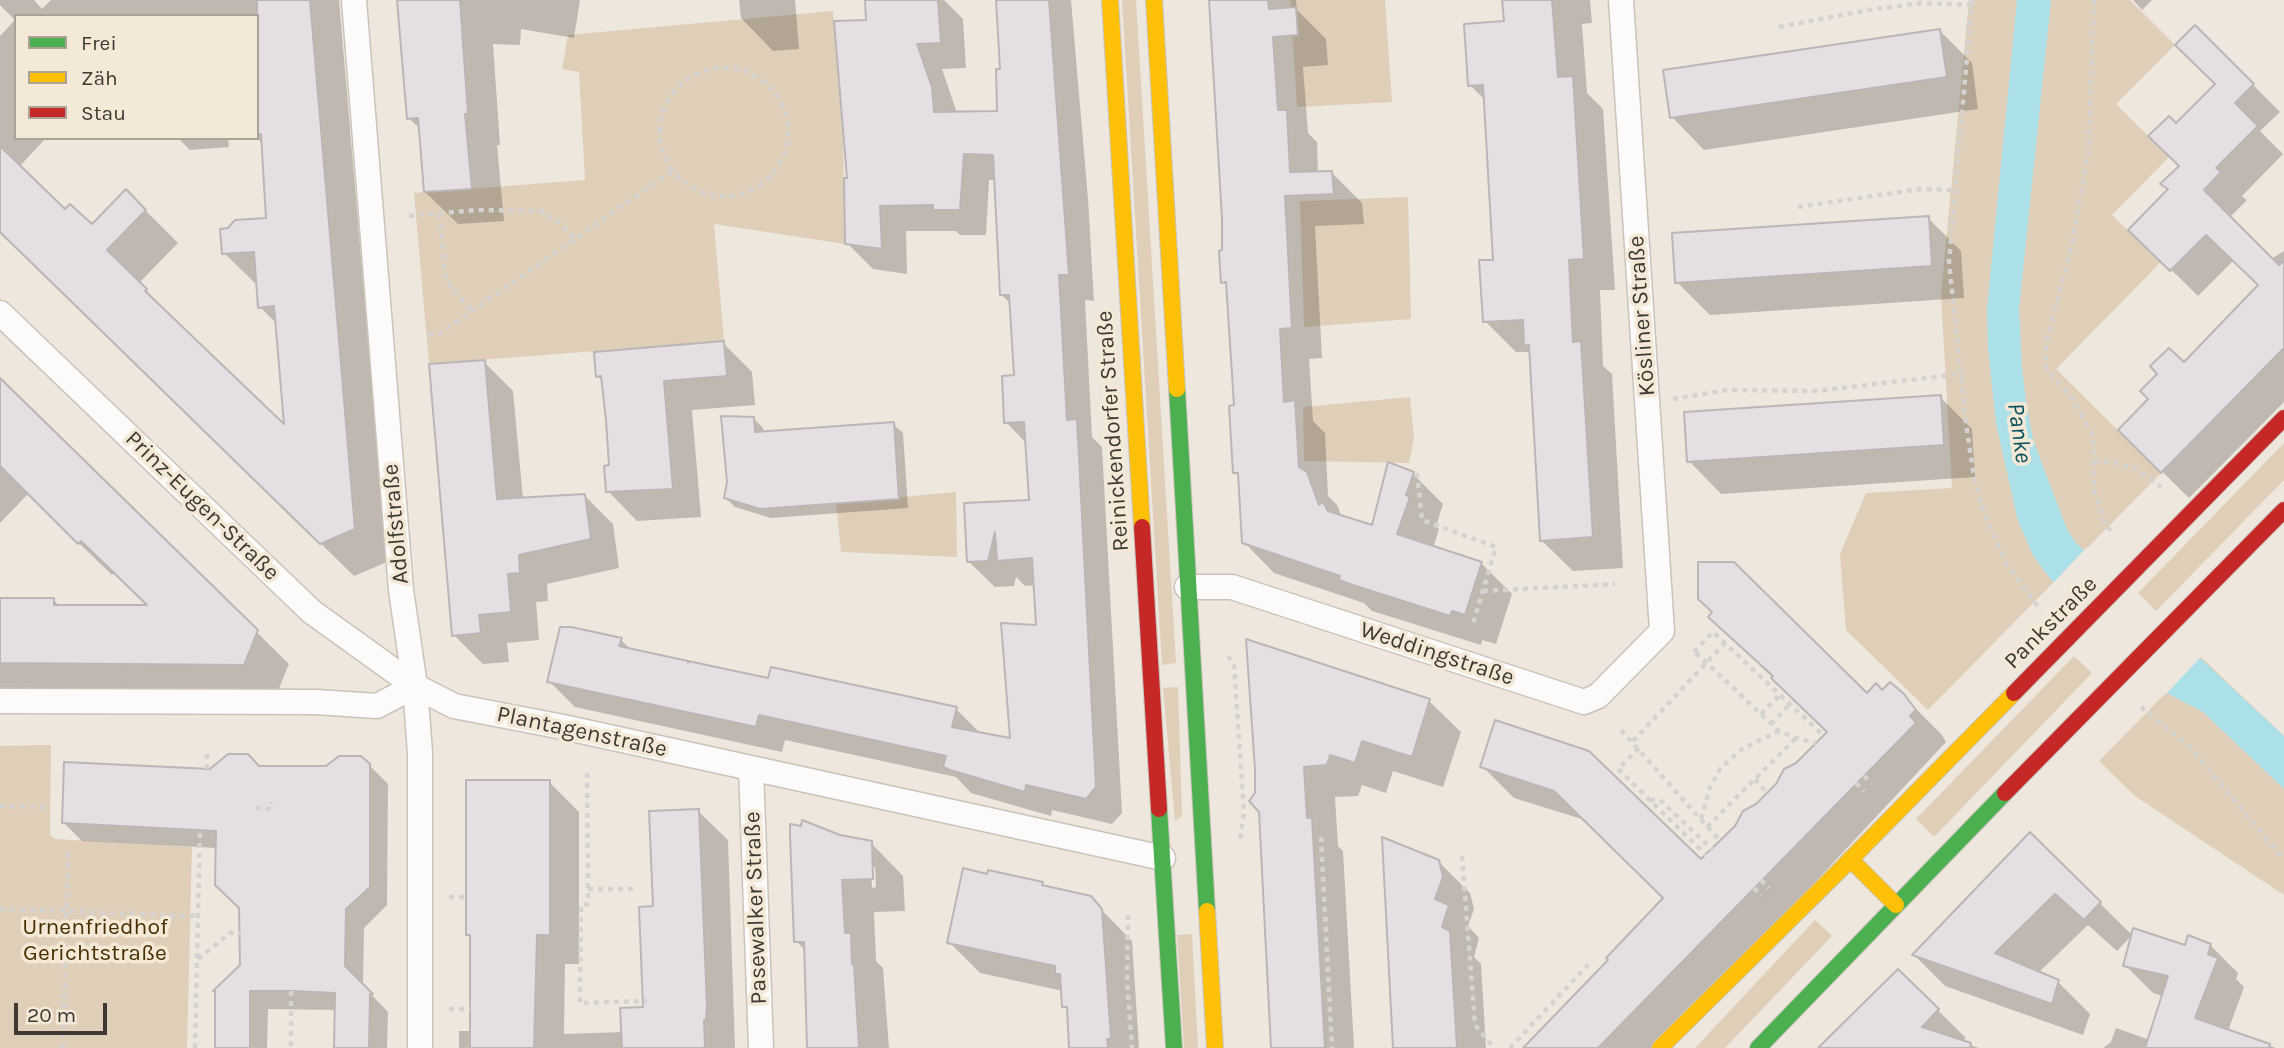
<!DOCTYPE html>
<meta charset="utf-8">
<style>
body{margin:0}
#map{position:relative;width:2284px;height:1048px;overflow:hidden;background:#eee7dd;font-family:Karla,sans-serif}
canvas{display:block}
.legend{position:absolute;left:14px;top:14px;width:245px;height:126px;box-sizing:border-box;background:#f4e8d7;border:2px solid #aba295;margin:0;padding:9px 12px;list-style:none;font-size:21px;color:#3e3932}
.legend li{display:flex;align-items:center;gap:14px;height:35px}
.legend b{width:35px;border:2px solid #aba295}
.scale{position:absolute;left:14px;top:1003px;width:93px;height:32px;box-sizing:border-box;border:4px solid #3e3932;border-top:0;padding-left:9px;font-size:21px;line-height:24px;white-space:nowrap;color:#3e3932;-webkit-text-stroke:5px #f4e8d7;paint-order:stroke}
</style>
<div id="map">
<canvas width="2284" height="1048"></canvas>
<ul class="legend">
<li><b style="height:9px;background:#4caf50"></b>Frei</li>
<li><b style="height:9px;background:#ffc107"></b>Zäh</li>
<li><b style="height:9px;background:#c62828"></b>Stau</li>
</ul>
<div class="scale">20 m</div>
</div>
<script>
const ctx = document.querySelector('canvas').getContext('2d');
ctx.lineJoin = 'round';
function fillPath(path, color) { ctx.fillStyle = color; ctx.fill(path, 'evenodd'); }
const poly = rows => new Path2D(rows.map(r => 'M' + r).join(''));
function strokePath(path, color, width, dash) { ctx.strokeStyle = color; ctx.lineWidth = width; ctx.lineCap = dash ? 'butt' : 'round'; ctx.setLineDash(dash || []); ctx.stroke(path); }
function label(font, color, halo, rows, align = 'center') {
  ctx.font = font + ' Karla,sans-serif'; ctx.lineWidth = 7; ctx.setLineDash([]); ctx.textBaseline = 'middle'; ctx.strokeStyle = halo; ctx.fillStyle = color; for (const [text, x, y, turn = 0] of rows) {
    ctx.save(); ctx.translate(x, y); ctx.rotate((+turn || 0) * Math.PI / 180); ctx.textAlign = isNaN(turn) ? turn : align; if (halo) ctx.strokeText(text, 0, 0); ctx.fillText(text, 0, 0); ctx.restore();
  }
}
fillPath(poly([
 [1122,0,1136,0,1176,663,1162,665],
 [1290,0,1385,0,1392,102,1297,107],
 [1969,0,2130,0,2175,45,2116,104,2169,157,2112,215,2161,262,2056,369,2161,473,1928,710,1846,630,1840,554,1866,493,1952,488,1941,295],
 [833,11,842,114,841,115,843,141,845,244,714,224,724,341,429,364,414,193,585,180,579,72,562,69,568,35],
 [1408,197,1411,319,1304,327,1300,201],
 [1410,397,1414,438,1409,463,1304,461,1303,407],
 [2284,443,2284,480,2156,611,2138,593],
 [956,492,957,557,841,552,836,503],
 [2074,656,2092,673,1934,837,1916,819],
 [2201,657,2284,736,2284,895,2135,796,2099,761],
 [1178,687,1182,816,1175,821,1163,688],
 [51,745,50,835,55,839,192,847,187,1048,0,1048,0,746],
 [1815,920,1832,936,1725,1048,1695,1048],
 [1192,934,1198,1048,1184,1048,1177,935]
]), '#dfcfb9');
fillPath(poly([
 [2017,0,2051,0,2019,309,2022,368,2027,408,2033,439,2042,464,2067,529,2076,543,2284,736,2284,789,2203,712,2167,693,2053,582,2034,557,2018,521,1996,423,1988,348,1987,309]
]), '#abe0e8');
fillPath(poly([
 [2087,547,2203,655,2165,695,2051,585]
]), '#eee7dd');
fillPath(poly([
 [0,0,34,0,42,9,51,0,339,0,387,562,354,576,0,230,0,36,15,20,0,5],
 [16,16,257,16,257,138,263,144,268,220,224,253,258,286,260,307,278,325,286,429,177,324,178,323,139,283,178,243,126,191,92,227,65,211,19,167,46,138,16,138],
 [399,0,580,0,574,38,521,29,520,45,493,44,500,145,497,145,504,221,458,224,425,192,420,129,409,118],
 [739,0,795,0,799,49,773,51,741,18],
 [867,0,944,0,963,19,966,68,942,69,957,113,999,113,1001,70,998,0,1071,0,1088,199,1094,301,1085,300,1092,437,1102,447,1122,813,1112,824,1052,810,1051,816,971,793,956,777,785,740,782,752,575,707,549,681,621,640,631,650,769,680,956,709,981,734,1011,740,1038,627,1036,585,1025,586,1016,577,1014,586,995,587,969,562,965,505,1031,502,1027,444,1006,422,1015,377,1011,304,1001,294,996,180,989,180,986,235,960,235,956,231,906,231,907,274,873,269,847,243,849,180,868,22],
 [1211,0,1296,0,1297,10,1326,39,1328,65,1303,67,1308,133,1317,142,1318,173,1331,172,1362,203,1364,224,1315,226,1322,358,1309,359,1313,421,1325,433,1328,496,1337,505,1342,517,1373,527,1413,474,1443,504,1436,526,1439,529,1433,548,1481,563,1512,594,1496,644,1482,640,1481,645,1385,615,1372,611,1364,603,1274,573,1244,542,1240,478,1234,472,1236,407,1228,287,1223,282,1224,252],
 [1504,0,1590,0,1592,23,1582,24,1587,93,1603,109,1615,290,1600,290,1603,366,1612,374,1623,568,1573,571,1541,540,1531,352,1516,352,1485,321,1495,261,1486,101,1470,85,1506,23],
 [2133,0,2152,0,2142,10],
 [2195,27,2280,112,2260,131,2283,154,2242,196,2247,200,2229,218,2271,259,2284,251,2284,402,2189,498,2120,430,2261,286,2234,260,2198,296,2131,230,2169,191,2162,184,2181,166,2176,125,2217,84],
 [1939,30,1972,63,1978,109,1704,150,1672,117],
 [178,138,228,138,229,147,190,150],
 [1928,218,1961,251,1964,298,1710,315,1677,282],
 [723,343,752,372,755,405,692,410,701,517,637,521,608,491,611,467,604,382,597,376],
 [484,362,513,391,523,499,584,495,613,524,619,568,547,584,548,601,536,602,539,640,507,643,509,662,483,664,454,635],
 [0,380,289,664,276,696,0,695,0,600,54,600,60,607,150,607,115,572,112,575,28,494,0,523],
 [1940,397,1972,429,1975,477,1721,494,1689,461],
 [753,418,763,428,764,433,893,424,903,433,908,508,771,518,735,507,725,497],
 [1710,617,1867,695,1883,692,1910,703,1942,735,1946,742,1660,1048,1525,1048,1611,960,1666,898,1588,821,1514,798,1482,766,1496,722,1701,862,1829,732],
 [1429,701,1461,732,1443,787,1393,771,1386,793,1362,785,1358,796,1335,797,1338,846,1343,851,1354,1048,1273,1048,1257,770],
 [369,765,388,784,387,905,364,928,363,986,388,1012,387,1048,336,1048,336,1010,268,1009,267,1048,216,1048,241,966,241,908,217,848,82,841,64,823,211,771],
 [549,782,579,812,579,964,565,964,564,1034,623,1032,644,1009,654,908,698,811,728,840,735,1048,459,1048,459,1031,472,1031,472,938,468,934],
 [2030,834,2132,935,2117,951,2088,925,2038,973,2058,982,2090,1014,2083,1035,1945,986,1914,955],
 [840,837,871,843,903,876,905,911,874,912,876,961,883,968,889,1048,810,1048,806,951,796,941],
 [871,867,875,867,876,887,872,888],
 [1438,861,1470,893,1474,909,1468,926,1479,938,1474,957,1481,964,1486,1048,1395,1048],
 [1042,884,1047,888,1090,898,1132,941,1139,1048,1071,1048,1069,1011,1064,1006,1063,991,980,973,949,942],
 [2210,945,2238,973,2236,979,2244,987,2228,1031,2276,1048,2103,1048,2111,1042,2116,1028,2150,1040,2163,996,2153,993,2125,965,2186,947],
 [1898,971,1966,1038,1962,1042,1979,1048,1823,1048]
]), '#0003');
const building = poly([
 [257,0,310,0,355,529,320,544,0,232,0,146,65,209,70,204,92,224,126,189,146,210,107,250,147,289,145,291,284,424,274,306,258,308,254,252,222,254,220,229,228,228,235,220,266,218,261,134,257,135,257,0],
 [397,0,460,0,468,114,465,114,472,189,424,192,418,118,407,119,397,0],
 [865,0,938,0,941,43,917,44,932,87,934,112,997,111,996,69,1000,69,996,0,1049,0,1069,275,1059,275,1067,420,1077,419,1096,787,1086,799,1026,785,1025,792,950,770,943,767,946,756,759,715,756,727,547,682,560,627,571,627,622,638,619,646,688,661,688,663,688,661,768,678,771,667,957,707,952,727,1010,738,1001,623,1036,625,1032,558,997,561,995,532,988,561,967,562,964,503,1029,500,1024,422,1004,423,1002,376,1014,375,1009,295,1000,295,993,155,964,154,960,210,933,210,933,205,880,206,882,249,845,244,844,178,847,178,834,21,866,20,865,0],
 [1209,0,1268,0,1269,9,1296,7,1298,35,1273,37,1278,110,1287,110,1290,172,1332,171,1334,194,1285,196,1292,328,1280,329,1284,402,1295,400,1299,467,1307,472,1319,505,1323,502,1328,511,1372,525,1388,462,1414,472,1406,495,1410,497,1397,534,1482,562,1465,615,1452,611,1450,616,1353,585,1339,580,1340,576,1242,543,1238,473,1233,473,1229,406,1234,405,1226,282,1221,283,1219,251,1222,250,1222,219,1209,0],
 [1502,0,1552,0,1558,77,1573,76,1584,259,1569,260,1573,342,1581,341,1593,537,1540,541,1529,345,1524,346,1523,320,1483,322,1479,260,1493,260,1483,85,1468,86,1464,24,1504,21,1502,0],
 [2195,25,2254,84,2235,103,2258,126,2216,168,2221,172,2204,190,2279,265,2284,260,2284,348,2161,473,2118,430,2148,399,2140,391,2157,374,2150,366,2169,348,2184,362,2258,285,2206,235,2170,271,2128,230,2168,189,2160,184,2179,166,2148,136,2169,116,2176,123,2215,84,2175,45,2195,25],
 [1940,29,1947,77,1670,118,1663,70,1940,29],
 [1929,216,1932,266,1675,283,1672,233,1929,216],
 [724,341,727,376,664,381,673,489,606,492,604,466,609,465,606,420,601,376,596,377,594,352,724,341],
 [485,360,497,499,585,494,591,539,519,555,520,573,508,574,511,612,479,615,481,633,452,636,429,364,485,360],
 [0,378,258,630,244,665,0,663,0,598,54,598,54,605,147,605,81,541,78,544,0,466,0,378],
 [1941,395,1944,445,1687,462,1684,412,1941,395],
 [721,416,754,417,755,432,894,422,899,499,760,509,724,498,727,482,721,416],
 [1698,562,1734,562,1867,693,1876,683,1882,690,1890,682,1904,694,1916,710,1910,716,1916,723,1598,1048,1523,1048,1608,960,1606,958,1663,898,1554,791,1480,767,1495,720,1589,751,1701,859,1735,826,1743,811,1756,804,1776,784,1784,769,1796,763,1827,732,1771,678,1773,676,1708,617,1712,612,1698,599,1698,562],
 [1246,639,1430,699,1412,757,1362,741,1355,763,1330,755,1327,765,1304,767,1307,818,1312,818,1325,1048,1271,1048,1259,812,1249,801,1255,793,1255,770,1246,639],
 [228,754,248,754,259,766,326,766,339,756,361,756,370,764,370,887,346,909,345,966,373,994,370,994,369,1048,334,1048,335,993,291,991,250,991,250,1048,215,1048,215,991,213,991,240,965,239,908,215,885,216,831,62,823,64,762,210,769,228,754],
 [466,780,550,780,550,935,537,935,534,1048,470,1048,470,935,466,935,466,780],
 [699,809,707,1007,706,1020,704,1020,705,1048,622,1048,620,1008,643,1007,639,907,653,906,649,811,699,809],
 [802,820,840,835,872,841,873,879,842,880,845,933,851,933,852,964,854,964,859,1048,807,1048,804,942,794,942,790,835,790,824,801,826,802,820],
 [2030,832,2101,902,2084,920,2055,894,1995,953,2059,980,2052,1004,1912,955,2030,832],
 [1382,837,1439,860,1443,877,1435,899,1449,905,1442,927,1450,931,1457,1048,1393,1048,1382,837],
 [963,868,987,874,988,870,1043,882,1042,885,1091,896,1102,909,1111,1039,1107,1039,1108,1048,1069,1048,1067,1007,1062,1007,1060,974,1055,974,1055,966,947,943,963,868],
 [2133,928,2185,945,2188,935,2211,944,2208,954,2218,958,2195,1018,2270,1044,2269,1048,2145,1048,2168,976,2123,966,2133,928],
 [1898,969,1939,1009,1922,1027,1971,1043,1970,1048,1818,1048,1898,969]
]);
fillPath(building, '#e5dfe4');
strokePath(building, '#bab6b5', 2);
const street = poly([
 [354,0,401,590,415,686,420,753,420,1048],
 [0,313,312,612,415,686,454,706,563,727,1163,858],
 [1187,587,1232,587,1584,702,1598,696,1662,631,1621,0],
 [0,701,316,702,377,706,415,686],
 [751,768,761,1048]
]);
const fast = poly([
 [1177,389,1207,911],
 [1159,809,1174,1048],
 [1758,1048,2005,793]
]);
const slow = poly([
 [1110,0,1142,527],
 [1154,0,1177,389],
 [1850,859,1896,905],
 [1207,911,1215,1048],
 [1660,1048,1841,869,2014,693]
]);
const jam = poly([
 [1142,527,1159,809],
 [2014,693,2284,418],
 [2005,793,2284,510]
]);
strokePath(street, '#c9c3bc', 27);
strokePath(fast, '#c9c3bc', 18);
strokePath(slow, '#c9c3bc', 18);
strokePath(jam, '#c9c3bc', 18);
strokePath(poly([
 [1972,0,1949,262,1966,424,1974,477,1982,508,2005,561,2041,611],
 [2094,0,2088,154,2071,249,2046,344,2046,368,2071,397,2093,435,2094,490,2106,526,2115,534],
 [1779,27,1868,10,1921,3,1972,5],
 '660 132a64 64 0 1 1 128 0a64 64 0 1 1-128 0Z',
 [1798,207,1920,189,1955,190],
 [439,214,446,281,472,311],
 [409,216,477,210,541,211,559,222,574,239],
 [428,335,439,334,672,171],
 [1673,399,1727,390,1815,391,1961,374],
 [2094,461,2113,462,2136,469,2161,487],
 [1417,473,1422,520,1496,547,1472,627],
 [1483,591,1615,584],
 [1694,652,1713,632,1823,735],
 [1696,653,1779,731,1796,738,1816,743],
 [1228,656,1234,665,1244,812,1240,841],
 [2141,707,2191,748,2284,860],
 [1761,714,1780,695],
 [1771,724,1790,704],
 [1621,730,1720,841],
 [1633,741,1725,643],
 [1639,748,1618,769,1706,855],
 [207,754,207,770],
 [587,773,588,904,581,905,580,1003,647,1001],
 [1864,776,1872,783],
 [1755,779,1767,793],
 [1856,783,1864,791],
 [1650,800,1660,800,1712,849],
 [0,806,45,808],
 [256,808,271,809,271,802],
 [1701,819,1710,787,1720,769,1742,749,1779,731],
 [1707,827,1796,738],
 [1321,837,1332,1048],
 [1462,856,1475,1025,1494,1048],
 [1761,880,1769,888],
 [1754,888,1761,896],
 [588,889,637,889],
 [449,897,466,897],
 [0,909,199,916],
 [1128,915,1127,978,1132,1048],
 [198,959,230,933,240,933],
 [291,991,291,1048],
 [449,1009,470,1009],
 [63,1048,68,851],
 [195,1048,200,828],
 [1510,1048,1588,965]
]), '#d5d3d1', 4.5, [5, 5]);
strokePath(street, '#fcfbfa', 24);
strokePath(fast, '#4caf50', 16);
strokePath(slow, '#ffc107', 16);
strokePath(jam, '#c62828', 16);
label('23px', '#3e3932', '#f4e8d7', [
 ["Kösliner Straße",1642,316,-94],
 ["Reinickendorfer Straße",1113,431,-94],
 ["Prinz-Eugen-Straße",202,506,44],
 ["Adolfstraße",396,524,-95],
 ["Pankstraße",2051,623,-45],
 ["Weddingstraße",1437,654,18],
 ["Plantagenstraße",582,732,12],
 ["Pasewalker Straße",756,908,-92]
]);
label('23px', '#483003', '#f4e8d7', [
 ["Urnenfriedhof",95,927],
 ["Gerichtstraße",95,953]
]);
label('italic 24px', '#0b525d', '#f4e8d7', [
 ["Panke",2019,433,82]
]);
</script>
